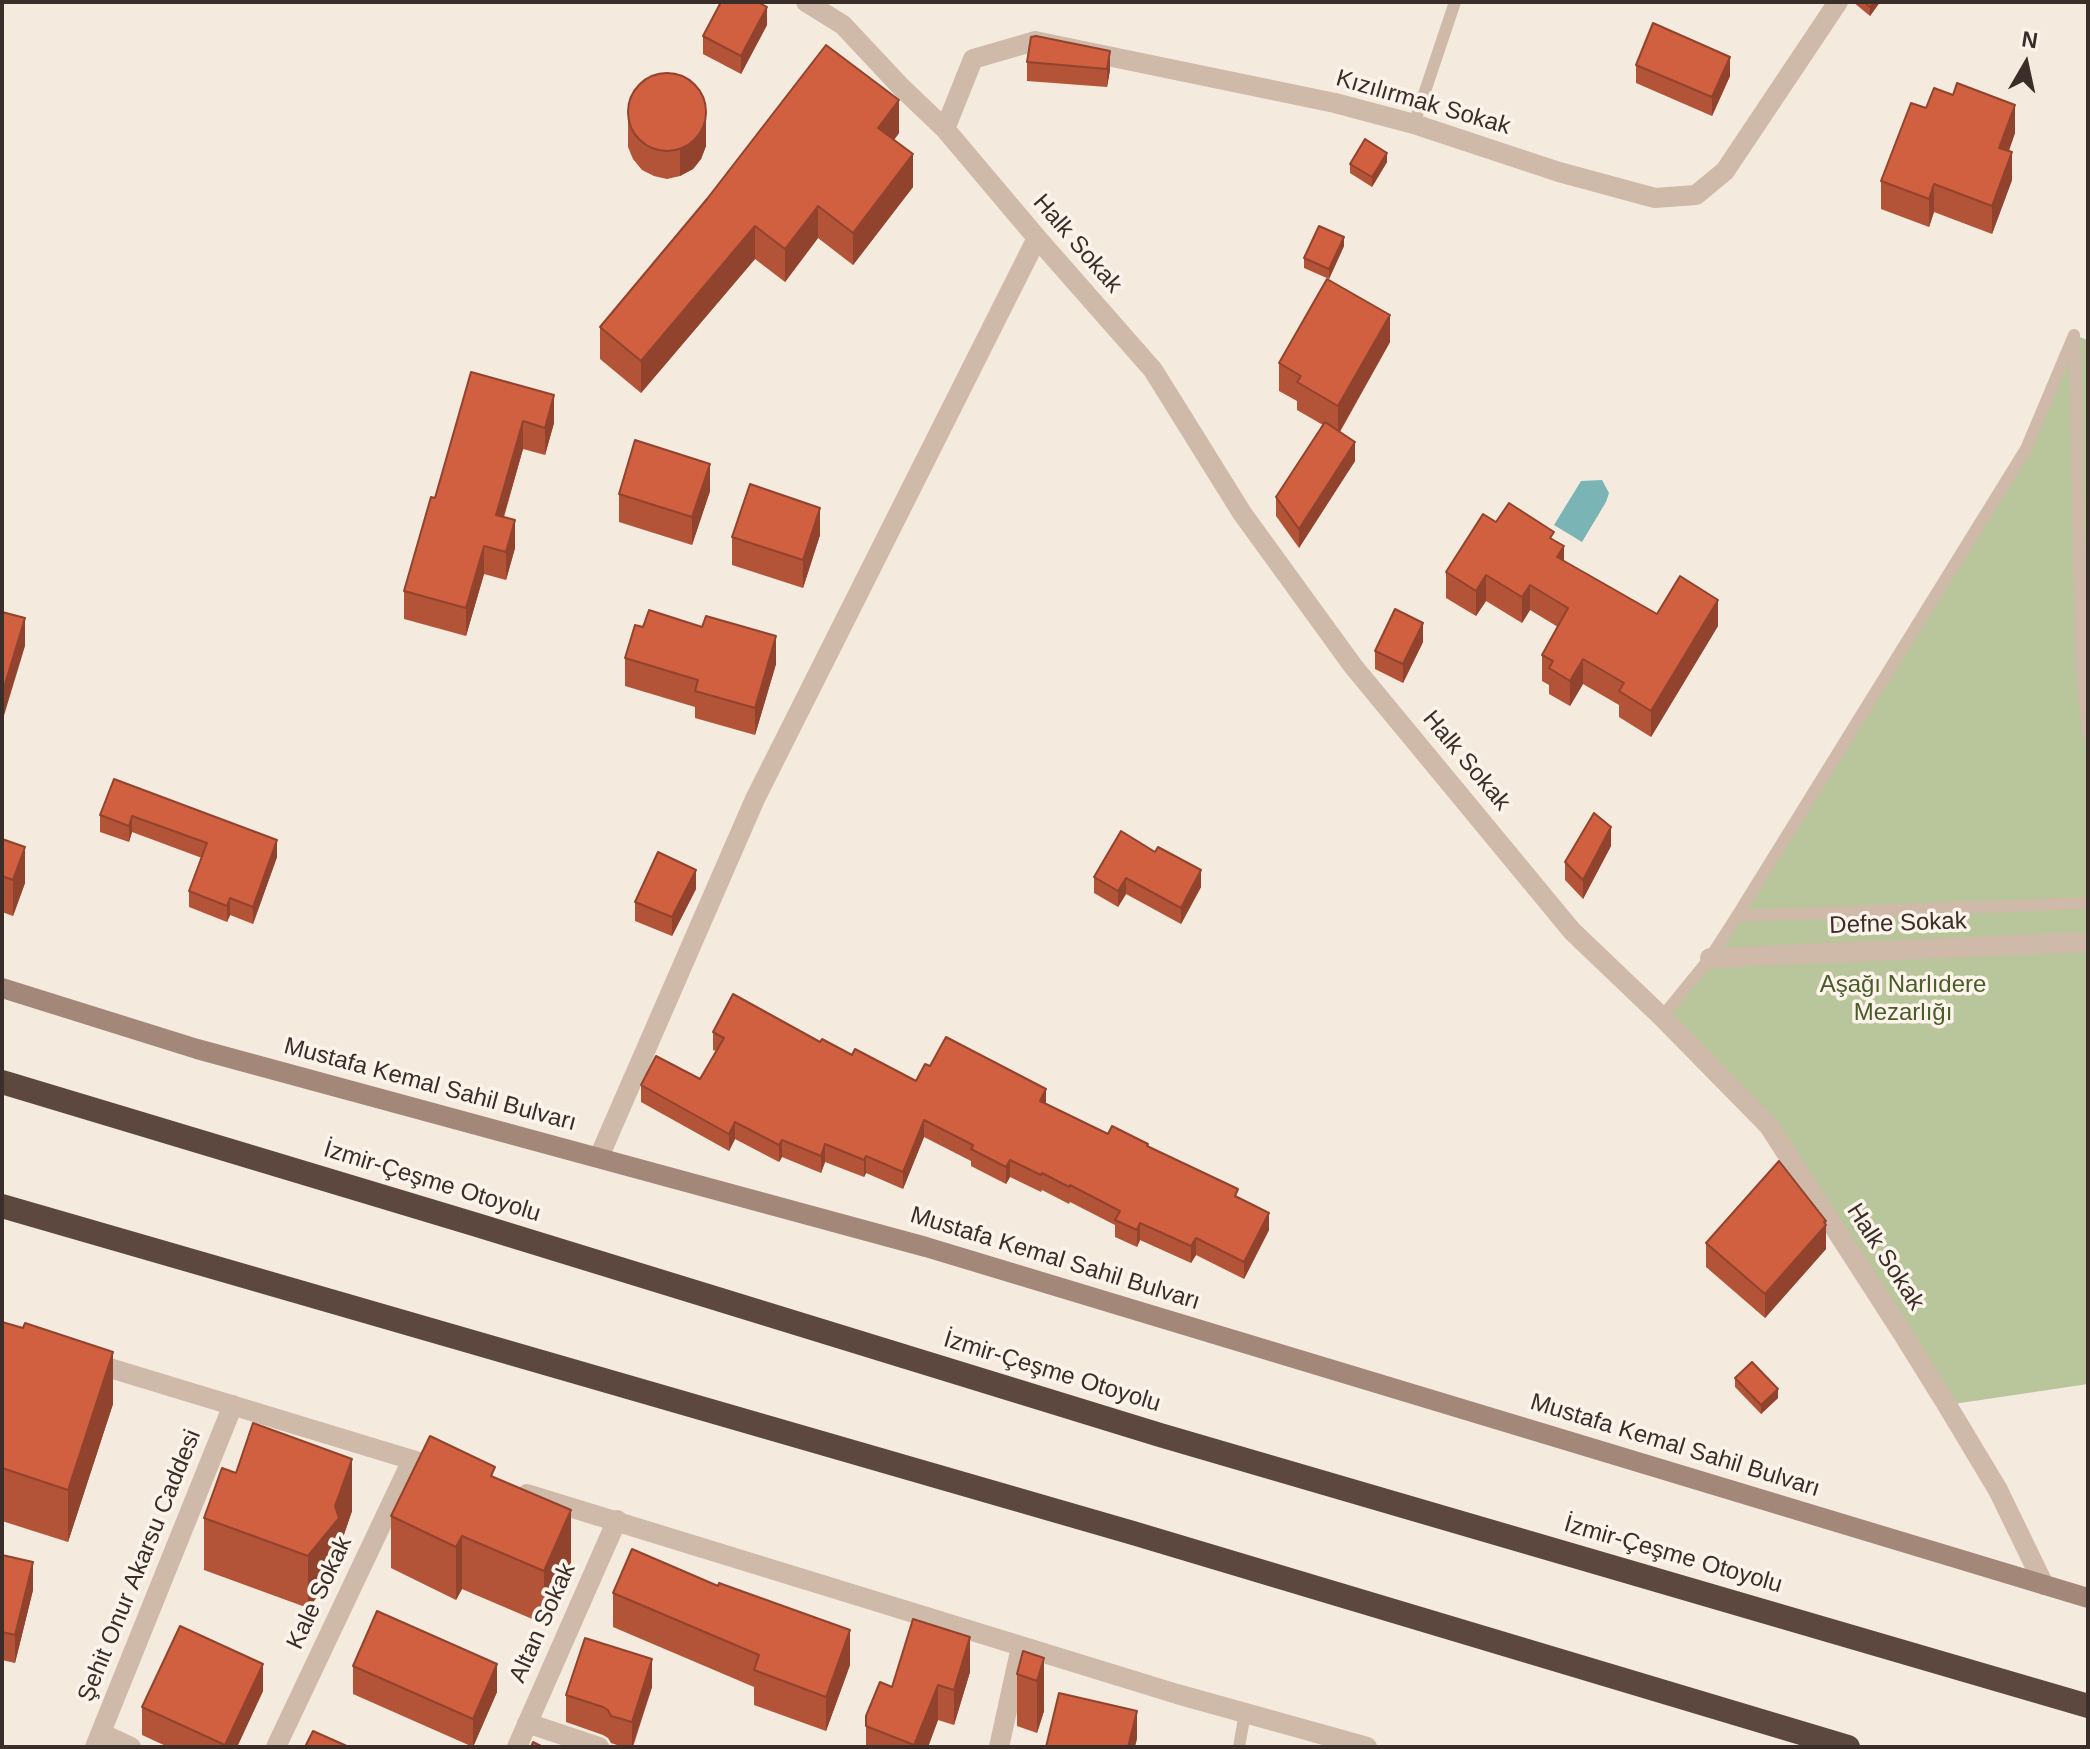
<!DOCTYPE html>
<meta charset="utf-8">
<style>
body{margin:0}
#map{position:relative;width:2090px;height:1749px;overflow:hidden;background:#f5eade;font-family:Helvetica,sans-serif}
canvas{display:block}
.frame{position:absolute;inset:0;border:4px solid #3b2e29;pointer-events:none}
.north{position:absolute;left:1986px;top:24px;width:80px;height:80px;-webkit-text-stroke:6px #fcf4eb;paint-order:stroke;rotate:9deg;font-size:22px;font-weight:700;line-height:32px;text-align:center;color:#3b2e29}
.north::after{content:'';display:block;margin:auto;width:28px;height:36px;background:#3b2e29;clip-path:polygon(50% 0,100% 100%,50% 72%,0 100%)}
</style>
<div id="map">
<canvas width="2090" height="1749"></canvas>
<div class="frame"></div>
<div class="north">N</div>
</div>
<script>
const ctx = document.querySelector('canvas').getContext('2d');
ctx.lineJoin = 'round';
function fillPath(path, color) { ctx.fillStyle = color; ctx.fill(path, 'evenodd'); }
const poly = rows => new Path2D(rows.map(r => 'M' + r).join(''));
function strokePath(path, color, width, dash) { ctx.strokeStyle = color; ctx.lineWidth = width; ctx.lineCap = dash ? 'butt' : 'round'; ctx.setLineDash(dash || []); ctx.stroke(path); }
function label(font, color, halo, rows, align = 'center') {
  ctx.font = font + ' Helvetica,sans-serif'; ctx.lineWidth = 7; ctx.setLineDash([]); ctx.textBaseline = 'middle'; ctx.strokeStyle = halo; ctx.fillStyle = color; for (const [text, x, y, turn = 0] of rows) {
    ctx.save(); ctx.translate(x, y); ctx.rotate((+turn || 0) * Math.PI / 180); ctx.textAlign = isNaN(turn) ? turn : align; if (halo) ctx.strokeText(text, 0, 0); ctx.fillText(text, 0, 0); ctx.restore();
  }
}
fillPath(poly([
 [2074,335,2088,340,2088,1384,1947,1405,1769,1126,1662,1017,1709,958,2026,449]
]), '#b9c69c');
fillPath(poly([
 [1602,480,1609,493,1606,502,1582,542,1554,525,1581,481]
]), '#7ab4b5');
strokePath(poly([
 [1414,124,1455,2],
 [2075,342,2081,664,2088,734],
 [1737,916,2088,903],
 [1662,1017,1710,958,1737,916,2026,449,2074,335],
 [1239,1747,1245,1713]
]), '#cfb9a8', 12);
strokePath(poly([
 [806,2,843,25,901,87,945,129,1037,238,1153,370,1242,513,1353,666,1572,931,1662,1017,1769,1126,1903,1334,1947,1405,1998,1490,2044,1585],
 [945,129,973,59,1035,41,1335,103,1414,124,1559,172,1655,198,1696,195,1725,171,1838,2],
 [1710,958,2088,942],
 [599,1157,755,799,1037,238],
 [527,1723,599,1747],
 [101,1733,131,1747],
 [276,1747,412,1460],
 [517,1747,617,1520],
 [999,1747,1021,1647]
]), '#cfb9a8', 20);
strokePath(poly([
 [90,1362,442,1469],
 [527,1494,1177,1694,1367,1747],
 [95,1747,233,1405]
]), '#cfb9a8', 20);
strokePath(poly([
 [2,988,197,1049,926,1247,2088,1598]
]), '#a38779', 20);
strokePath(poly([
 [2,1082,477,1225,1160,1435,2088,1706],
 [2,1206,1133,1533,1848,1747]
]), '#5d483f', 24);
fillPath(poly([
 [1853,2,1880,2,1870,16],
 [767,25,741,74,703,54,703,36],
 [1110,51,1110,70,1107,87,1027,81,1027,62],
 [1636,65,1730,76,1712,116,1636,83],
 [628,105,706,146,701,159,693,169,680,176,667,179,654,176,642,170,633,159,628,147],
 [1926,108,2015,133,2009,151,2012,180,1992,234,1934,212,1929,227,1881,209,1881,181],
 [899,133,894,140,913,187,853,265,818,238,785,282,755,259,641,393,600,359,600,327],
 [1387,162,1372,187,1350,173,1350,164],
 [1344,246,1329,279,1304,268,1304,258],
 [1390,342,1340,432,1355,461,1299,548,1276,516,1276,497,1323,425,1297,410,1297,401,1279,391,1279,363],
 [471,372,554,423,545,455,523,449,504,517,515,548,506,580,484,574,466,636,404,619,404,591,435,498],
 [710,491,692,545,619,522,619,494],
 [1496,522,1554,541,1564,561,1657,614,1718,626,1651,737,1619,717,1619,705,1583,684,1570,706,1549,694,1549,685,1542,681,1542,655,1558,627,1530,610,1522,623,1486,601,1476,616,1446,598,1446,572],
 [820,535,803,588,732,565,732,537],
 [1423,642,1403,683,1375,669,1375,651],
 [625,658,776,664,755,735,695,718,695,707,625,686],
 [114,779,277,857,253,924,230,915,227,922,189,907,189,891,202,858,132,832,129,842,100,832,100,815],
 [1121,831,1201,887,1181,924,1126,894,1118,907,1094,893,1094,877],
 [2,839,25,883,13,916,2,912],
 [1611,846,1583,899,1565,880,1565,862],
 [696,889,672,936,635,921,635,902],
 [713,1032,820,1042,916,1081,930,1066,1046,1104,1108,1134,1148,1146,1238,1198,1269,1230,1244,1279,1196,1255,1191,1263,1140,1240,1137,1247,1115,1237,1115,1225,1070,1202,1069,1204,1042,1190,1041,1192,1010,1177,1006,1184,971,1166,971,1161,924,1137,903,1189,866,1173,864,1177,825,1162,821,1173,782,1157,779,1162,735,1139,729,1151,641,1102,641,1085,700,1079,716,1051,713,1050],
 [1826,1221,1826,1249,1765,1318,1706,1267,1706,1243],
 [2,1322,113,1404,68,1542,2,1521],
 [1735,1378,1778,1398,1761,1414,1735,1387],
 [236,1473,352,1511,339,1549,339,1571,308,1608,204,1570,204,1518],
 [495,1477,571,1562,544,1624,462,1589,456,1600,391,1568,391,1516],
 [2,1555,33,1590,15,1663,2,1660],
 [613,1593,850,1665,826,1731,754,1705,754,1687,613,1627],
 [1044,1658,1044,1711,1037,1733,1017,1726,1017,1674],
 [353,1666,497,1692,473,1747,353,1694],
 [970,1672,954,1725,938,1720,928,1747,866,1747,866,1716,892,1687],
 [652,1687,633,1747,623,1747,611,1743,608,1738,603,1735,566,1722,566,1695],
 [263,1691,237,1747,168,1747,142,1735,142,1707]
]), '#b35337');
fillPath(poly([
 [1873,2,1880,2,1870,16,1870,7],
 [767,7,767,25,741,74,741,56],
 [1110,51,1110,70,1107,87,1107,69],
 [1730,57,1730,76,1712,116,1712,97],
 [899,100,899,133,878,161,878,128],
 [706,105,706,146,701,159,693,169,680,176,680,149],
 [2015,105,2015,133,1999,176,1999,148],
 [2012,152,2012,180,1992,234,1992,206],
 [1387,153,1387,162,1372,187,1372,177],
 [913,154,913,187,853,265,853,233],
 [1934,184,1934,212,1929,227,1929,199],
 [818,206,818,238,785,282,785,249],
 [755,226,755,259,641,393,641,361],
 [1344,237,1344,246,1329,279,1329,269],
 [1390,315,1390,342,1338,434,1338,406],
 [554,395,554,423,545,455,545,428],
 [523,421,523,449,496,543,496,515],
 [1355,442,1355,461,1299,548,1299,529],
 [710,464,710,491,692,545,692,517],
 [820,508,820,535,803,588,803,560],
 [515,520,515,548,506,580,506,552],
 [484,546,484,574,466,636,466,608],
 [1564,546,1564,572,1557,557],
 [1486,575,1486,601,1476,616,1476,591],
 [1530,585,1530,610,1522,623,1522,597],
 [1718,600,1718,626,1651,737,1651,711],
 [25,618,25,646,2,722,2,694],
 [1423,623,1423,642,1403,683,1403,664],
 [776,636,776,664,755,735,755,708],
 [1583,659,1583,684,1570,706,1570,681],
 [132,816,132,832,129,842,129,826],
 [1611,827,1611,846,1583,899,1583,880],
 [277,840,277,857,253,924,253,907],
 [25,847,25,883,13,916,13,880],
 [696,870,696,889,672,936,672,917],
 [1201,870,1201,887,1181,924,1181,908],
 [1126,878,1126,894,1118,907,1118,891],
 [230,898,230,915,227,922,227,906],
 [1046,1089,1046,1106,1040,1101],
 [924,1120,924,1137,903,1189,903,1172],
 [735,1122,735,1139,729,1151,729,1134],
 [782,1140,782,1157,779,1162,779,1145],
 [825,1144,825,1162,821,1173,821,1156],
 [866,1156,866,1173,864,1177,864,1160],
 [1010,1160,1010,1177,1006,1184,1006,1167],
 [1269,1213,1269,1230,1244,1279,1244,1262],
 [1826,1221,1826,1249,1765,1318,1765,1294],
 [1140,1223,1140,1240,1137,1247,1137,1230],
 [1196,1238,1196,1255,1191,1263,1191,1246],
 [113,1352,113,1404,68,1542,68,1490],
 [1778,1389,1778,1398,1761,1414,1761,1405],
 [352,1459,352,1511,339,1549,339,1571,308,1608,308,1556,335,1506],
 [571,1510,571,1562,544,1624,544,1571],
 [462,1536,462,1589,456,1600,456,1547],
 [33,1562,33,1590,15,1663,15,1635],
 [850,1630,850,1665,826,1731,826,1697],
 [970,1637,970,1672,954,1725,954,1690],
 [1044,1658,1044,1711,1037,1733,1037,1681],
 [652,1659,652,1687,632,1747,632,1722],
 [263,1664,263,1691,237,1747,225,1747],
 [497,1664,497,1692,473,1747,473,1719],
 [938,1685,938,1720,928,1747,914,1747],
 [1137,1711,1137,1739,1135,1747,1128,1747]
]), '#92432d');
const building = poly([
 [721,2,758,2,767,7,741,56,703,36,721,2],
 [1864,2,1873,2,1870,7,1864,2],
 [1653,23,1730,57,1712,97,1636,65,1653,23],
 [1036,36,1110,51,1107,69,1027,62,1031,37,1036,36],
 [826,45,899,100,878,128,913,154,853,233,818,206,785,249,755,226,641,361,600,327,707,199,826,45],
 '628 112a39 39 0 1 1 78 0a39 39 0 1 1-78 0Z',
 [1957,83,2015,105,1999,148,2012,152,1992,206,1934,184,1929,199,1881,181,1911,103,1926,108,1934,88,1953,95,1957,83],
 [1365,139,1387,153,1372,177,1350,164,1365,139],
 [1319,226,1344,237,1329,269,1304,258,1319,226],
 [1327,279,1390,315,1338,406,1297,382,1301,376,1279,363,1327,279],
 [471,372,554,395,545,428,523,421,496,515,515,520,506,552,484,546,466,608,404,591,431,497,435,498,471,372],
 [1325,422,1355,442,1299,529,1276,497,1325,422],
 [635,440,710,464,692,517,619,494,635,440],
 [750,484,820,508,803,560,732,537,750,484],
 [1509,503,1554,532,1550,538,1564,546,1557,557,1657,614,1680,576,1718,600,1651,711,1619,691,1624,683,1583,659,1570,681,1549,668,1553,661,1542,655,1568,608,1530,585,1522,597,1486,575,1476,591,1446,572,1483,514,1496,522,1509,503],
 [1395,609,1423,623,1403,664,1375,651,1395,609],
 [649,610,702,627,706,616,776,636,755,708,695,691,698,680,625,658,635,625,643,627,649,610],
 [2,612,25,618,2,694,2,612],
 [114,779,277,840,253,907,230,898,227,906,189,891,207,843,132,816,129,826,100,815,114,779],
 [1594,813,1611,827,1583,880,1565,862,1594,813],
 [1121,831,1155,852,1158,847,1201,870,1181,908,1126,878,1118,891,1094,877,1121,831],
 [2,839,25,847,13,880,2,876,2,839],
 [658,852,696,870,672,917,635,902,658,852],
 [733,994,820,1042,822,1039,852,1055,855,1049,916,1081,925,1064,930,1066,946,1037,1046,1089,1040,1101,1108,1134,1112,1126,1148,1144,1147,1146,1238,1189,1235,1196,1269,1213,1244,1262,1196,1238,1191,1246,1140,1223,1137,1230,1115,1220,1120,1211,1070,1185,1069,1187,1042,1173,1041,1175,1010,1160,1006,1167,971,1149,973,1145,924,1120,903,1172,866,1156,864,1160,825,1144,821,1156,782,1140,779,1145,735,1122,729,1134,641,1085,656,1056,700,1079,724,1038,713,1032,733,994],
 [1779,1161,1826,1221,1824,1222,1826,1225,1765,1294,1706,1243,1779,1161],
 [2,1322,23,1328,25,1323,113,1352,68,1490,2,1468,2,1322],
 [1752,1362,1778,1389,1761,1405,1735,1378,1752,1362],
 [253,1423,352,1459,335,1506,339,1518,308,1556,204,1518,222,1468,236,1473,253,1423],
 [430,1436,495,1467,491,1476,571,1510,544,1571,462,1536,456,1547,391,1516,430,1436],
 [632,1549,718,1586,719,1583,850,1630,826,1697,754,1670,759,1655,613,1593,632,1549],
 [2,1555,33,1562,15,1635,2,1632,2,1555],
 [377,1611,497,1664,473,1719,353,1666,377,1611],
 [913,1619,970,1637,954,1690,938,1685,914,1745,866,1726,866,1716,880,1682,892,1687,913,1619],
 [180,1626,263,1664,225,1745,142,1707,180,1626],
 [585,1638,652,1659,632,1722,611,1716,608,1710,603,1707,566,1695,585,1638],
 [1023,1651,1044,1658,1037,1681,1017,1674,1023,1651],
 [1059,1693,1137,1711,1128,1747,1046,1747,1059,1693],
 [313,1731,349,1747,305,1747,313,1731],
 [533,1742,543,1747,531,1747,533,1742]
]);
fillPath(building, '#d06040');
strokePath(building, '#92432d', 2);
label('24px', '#3b2e29', '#fcf4eb', [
 ["Kızılırmak Sokak",1423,103,16],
 ["Halk Sokak",1077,244,49],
 ["Halk Sokak",1466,761,50],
 ["Defne Sokak",1898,924,-2],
 ["Mustafa Kemal Sahil Bulvarı",430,1085,15],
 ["İzmir-Çeşme Otoyolu",432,1182,17],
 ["Halk Sokak",1885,1257,57],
 ["Mustafa Kemal Sahil Bulvarı",1055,1259,17],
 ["İzmir-Çeşme Otoyolu",1052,1372,17],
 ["Mustafa Kemal Sahil Bulvarı",1675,1446,17],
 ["İzmir-Çeşme Otoyolu",1673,1555,16],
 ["Şehit Onur Akarsu Caddesi",140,1566,-68],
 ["Kale Sokak",320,1593,-65],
 ["Altan Sokak",543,1623,-66]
]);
label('24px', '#4a5c2a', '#fcf4eb', [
 ["Aşağı Narlıdere",1903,985],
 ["Mezarlığı",1903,1013]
]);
</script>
